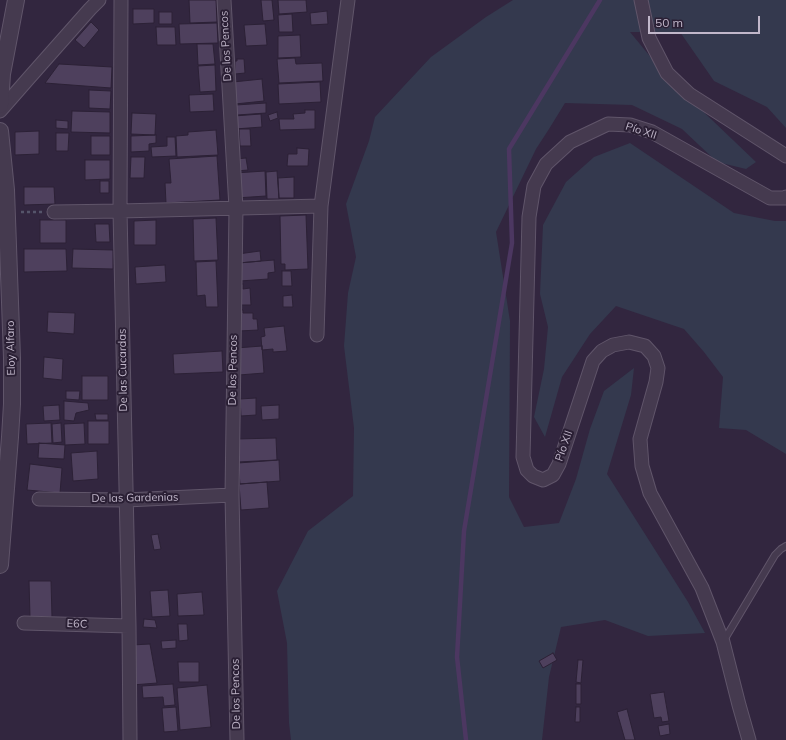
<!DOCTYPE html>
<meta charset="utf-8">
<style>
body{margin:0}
#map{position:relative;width:786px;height:740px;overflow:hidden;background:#32263f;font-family:Mulish,sans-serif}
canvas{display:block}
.scale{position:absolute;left:648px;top:16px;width:112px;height:18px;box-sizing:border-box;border:2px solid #c1b7ca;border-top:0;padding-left:5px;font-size:12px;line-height:14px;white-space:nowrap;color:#c1b7ca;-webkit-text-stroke:3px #2a1f34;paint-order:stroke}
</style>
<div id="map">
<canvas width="786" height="740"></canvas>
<div class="scale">50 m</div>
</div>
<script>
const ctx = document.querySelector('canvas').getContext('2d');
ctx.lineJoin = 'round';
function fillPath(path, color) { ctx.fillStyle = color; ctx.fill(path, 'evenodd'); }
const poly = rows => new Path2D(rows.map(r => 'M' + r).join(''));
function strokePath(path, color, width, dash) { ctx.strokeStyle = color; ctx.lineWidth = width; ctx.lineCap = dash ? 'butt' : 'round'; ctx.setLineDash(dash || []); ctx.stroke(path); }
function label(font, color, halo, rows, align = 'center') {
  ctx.font = font + ' Mulish,sans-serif'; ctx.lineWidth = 4; ctx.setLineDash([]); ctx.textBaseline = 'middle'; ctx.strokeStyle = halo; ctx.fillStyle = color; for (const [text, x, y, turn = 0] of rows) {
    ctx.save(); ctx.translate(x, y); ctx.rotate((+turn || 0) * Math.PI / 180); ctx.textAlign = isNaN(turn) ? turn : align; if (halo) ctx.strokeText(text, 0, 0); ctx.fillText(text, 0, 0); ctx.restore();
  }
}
fillPath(poly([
 [513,0,786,0,786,128,767,107,714,81,680,32,630,32,667,77,756,162,746,169,717,162,682,129,632,105,565,103,549,129,536,149,496,232,510,321,509,497,524,527,559,523,576,479,590,429,604,391,634,368,631,395,607,474,688,602,705,633,648,636,605,620,561,627,549,677,542,740,291,740,289,723,287,643,277,591,308,531,353,496,354,428,344,346,348,293,356,257,346,204,369,141,375,117,431,57,486,17],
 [630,143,734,213,775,221,786,221,786,454,746,430,719,428,723,377,704,352,684,329,616,306,590,334,562,377,545,437,534,417,544,369,548,327,540,294,543,225,566,182,594,157]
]), '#34394e');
strokePath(poly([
 [466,740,457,657,464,531,512,243,509,149,600,0]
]), '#4c3761', 4.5);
const building = poly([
 [189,0,216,0,217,22,190,23,189,0],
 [261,0,272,0,274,20,263,21,261,0],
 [278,0,306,0,307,12,279,14,278,0],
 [133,9,154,9,154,23,133,24,133,9],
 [327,11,328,24,311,25,310,13,327,11],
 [159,12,172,12,172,24,159,24,159,12],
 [292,14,293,32,279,32,278,15,292,14],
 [91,22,99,30,84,48,75,40,91,22],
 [217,23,218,43,180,44,179,24,217,23],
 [265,24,267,45,246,46,244,25,265,24],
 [156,27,175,27,176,45,157,45,156,27],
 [300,35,301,57,278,58,278,36,300,35],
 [197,44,213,44,215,64,198,65,197,44],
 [295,58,296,64,322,63,323,81,279,83,277,59,295,58],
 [237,59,244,59,245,73,235,74,235,61,237,61,237,59],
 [59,64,112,67,111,88,45,83,59,64],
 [215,65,216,91,200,92,198,66,215,65],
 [262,79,264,101,235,104,233,82,262,79],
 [320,82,321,102,279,104,278,84,320,82],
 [89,90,111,91,110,109,89,108,89,90],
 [213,94,214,111,190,112,189,95,213,94],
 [266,103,266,113,237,115,236,105,266,103],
 [305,110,315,110,315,129,280,130,279,119,294,119,293,114,305,113,305,110],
 [72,111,110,112,110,133,71,132,72,111],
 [277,112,278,118,270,121,268,115,277,112],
 [132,113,156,114,155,135,131,134,132,113],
 [261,114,262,127,235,129,234,116,261,114],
 [56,120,68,121,68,129,56,128,56,120],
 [239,129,250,129,251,146,240,146,239,129],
 [216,130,218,155,177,157,176,136,188,135,188,132,216,130],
 [39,131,39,154,15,155,15,132,39,131],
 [56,133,69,133,68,151,56,151,56,133],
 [156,135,156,143,149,144,149,151,131,152,131,136,156,135],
 [91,136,110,136,110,155,91,155,91,136],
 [167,137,175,137,176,156,152,157,151,147,167,146,167,137],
 [297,148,309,149,308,166,287,166,288,154,297,154,297,148],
 [217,156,220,200,166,203,165,183,171,183,169,159,217,156],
 [131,157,145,157,144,178,130,178,131,157],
 [246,158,248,170,236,171,235,159,246,158],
 [85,160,110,160,110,179,85,180,85,160],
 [265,171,266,196,236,198,235,173,265,171],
 [277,171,279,199,267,199,266,172,277,171],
 [294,177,294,198,279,198,278,178,294,177],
 [100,181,109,181,109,193,100,193,100,181],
 [24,187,54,187,55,204,24,205,24,187],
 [306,215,308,269,285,270,285,264,281,264,280,216,306,215],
 [216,218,218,260,194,261,193,219,216,218],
 [40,220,66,220,66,243,40,243,40,220],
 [156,220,156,245,134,245,134,221,156,220],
 [95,224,109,224,110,242,96,242,95,224],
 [24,249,66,249,67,271,24,272,24,249],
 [73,249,113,250,113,269,72,268,73,249],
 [260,251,261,261,239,263,238,254,260,251],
 [274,260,275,272,268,273,268,279,240,281,238,263,274,260],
 [216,261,218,307,206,307,205,295,197,296,196,262,216,261],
 [165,265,166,282,136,284,135,267,165,265],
 [282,271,291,271,292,286,282,286,282,271],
 [243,284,243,289,250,288,251,305,238,305,237,285,243,284],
 [292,295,293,307,283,307,283,296,292,295],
 [237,310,243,310,243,313,253,313,253,319,257,319,258,330,239,331,237,310],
 [48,312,75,313,74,334,47,332,48,312],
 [284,326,287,351,273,352,273,349,262,350,261,337,265,336,264,328,284,326],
 [262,346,264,373,239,375,236,348,262,346],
 [222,351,223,372,174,374,173,354,222,351],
 [44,357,63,359,62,380,43,378,44,357],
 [82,376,108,376,108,400,82,400,82,376],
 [66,391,80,391,79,400,66,399,66,391],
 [256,398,256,415,241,416,240,399,256,398],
 [64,401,88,403,89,410,76,413,74,421,64,420,64,401],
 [59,405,60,420,44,421,43,406,59,405],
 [279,405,279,419,262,420,261,406,279,405],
 [95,414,108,414,108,420,96,420,95,414],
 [88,421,109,421,109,444,88,444,88,421],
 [51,423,52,443,27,444,26,424,51,423],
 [61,423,62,442,53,443,52,424,61,423],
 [84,423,85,444,65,445,64,424,84,423],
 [276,438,277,460,238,462,237,439,276,438],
 [39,443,65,445,64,459,38,458,39,443],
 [97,451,98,479,73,481,71,453,97,451],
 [279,460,280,481,240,484,238,463,279,460],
 [30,464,62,468,60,493,27,490,30,464],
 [267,482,269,508,241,510,239,484,267,482],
 [158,534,161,549,154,550,151,535,158,534],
 [29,581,51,581,52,617,30,617,29,581],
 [168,590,170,616,152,617,150,591,168,590],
 [202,592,204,615,178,616,177,594,202,592],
 [144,619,155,620,157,628,143,627,144,619],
 [178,624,187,624,188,640,179,641,178,624],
 [176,640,176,648,162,649,161,641,176,640],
 [150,644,157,683,132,685,132,645,150,644],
 [553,653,557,660,543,668,539,661,553,653],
 [578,660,583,660,581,683,576,682,578,660],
 [178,662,199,662,199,682,179,682,178,662],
 [173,684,175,705,164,706,163,697,143,698,142,686,173,684],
 [576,684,581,684,581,704,576,704,576,684],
 [207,685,211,727,180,730,177,688,207,685],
 [664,692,669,721,662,722,661,717,654,718,650,694,664,692],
 [176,707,178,731,164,732,162,708,176,707],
 [576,707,580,707,580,722,575,722,576,707],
 [627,709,635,740,625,740,617,712,627,709],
 [669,724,670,734,660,736,658,726,669,724]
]);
fillPath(building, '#4e405d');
strokePath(building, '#2c2136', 1);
const service = poly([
 [723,642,775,555,781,549,786,546]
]);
const minor = poly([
 [121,0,120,211,129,626,130,740],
 [224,0,236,208,232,495,237,740],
 [641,0,649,38,667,73,689,94,786,156],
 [0,111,28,79,90,9,99,0],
 [54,212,120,211,321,206],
 [317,335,321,206,348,0],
 [39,499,126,500,232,495],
 [24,623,129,626],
 [749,740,739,705,723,642,702,588,650,493,642,466,640,439,656,382,658,368,654,356,645,346,629,342,613,345,602,351,593,361,559,464,553,475,543,480,533,476,527,470,523,457,529,217,534,186,546,164,570,142,608,124,630,125,652,132,770,198,785,198,786,197]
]);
const tertiary = poly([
 [0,105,2,74,16,0],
 [0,131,6,190,12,358,12,404,10,437,0,565]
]);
strokePath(service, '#60556a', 8);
strokePath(minor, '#60556a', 15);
strokePath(tertiary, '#60556a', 18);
strokePath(poly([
 [21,212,42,212]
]), '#55546a', 2.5, [3, 3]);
strokePath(service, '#453a4f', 6);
strokePath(minor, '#453a4f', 13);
strokePath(tertiary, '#453a4f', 16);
label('11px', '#c1b7ca', '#2a1f34', [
 ["De los Pencos",226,46,-93],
 ["Pío XII",641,131,18],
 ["Eloy Alfaro",11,348,-91],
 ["De las Cucardas",123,370,-91],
 ["De los Pencos",233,370,-89],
 ["Pío XII",564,446,-71],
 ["De las Gardenias",135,498,-1],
 ["E6C",77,624,2],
 ["De los Pencos",236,694,-91]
]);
</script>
